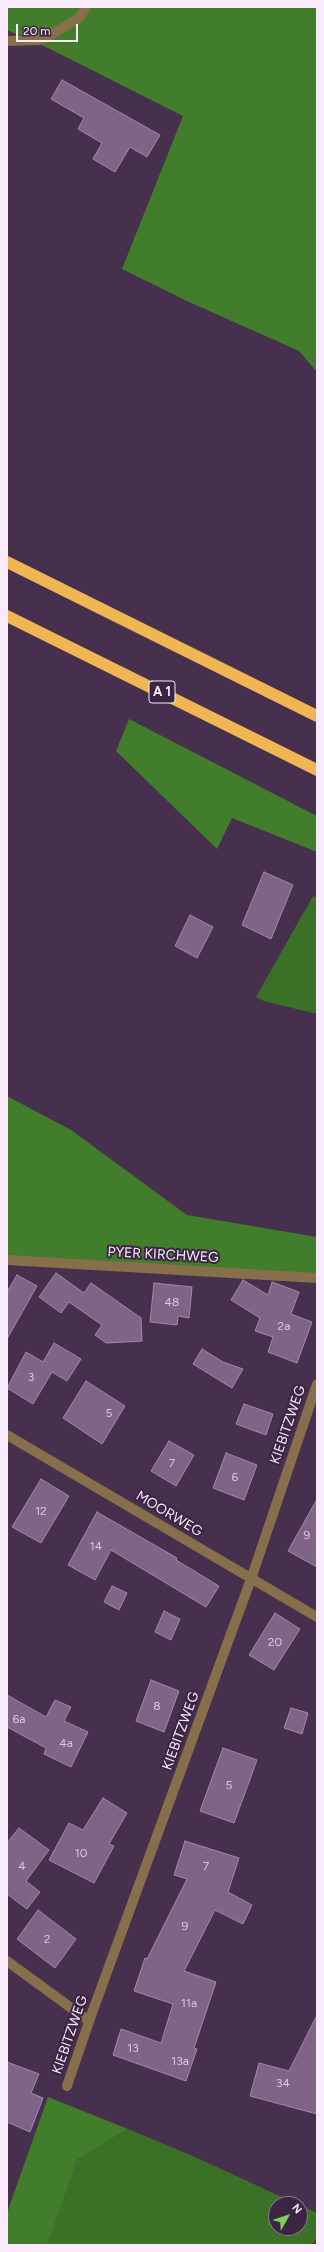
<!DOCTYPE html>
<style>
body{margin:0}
#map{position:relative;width:324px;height:2252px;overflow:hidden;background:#472f4e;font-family:Figtree,sans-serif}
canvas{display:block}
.frame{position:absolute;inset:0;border:8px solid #f9eafe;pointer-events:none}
.north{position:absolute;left:268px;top:2196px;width:40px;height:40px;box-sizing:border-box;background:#3c2543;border:1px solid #88748e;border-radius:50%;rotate:51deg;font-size:11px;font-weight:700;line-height:16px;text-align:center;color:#f9eafe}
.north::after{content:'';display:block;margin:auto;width:14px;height:18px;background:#79d158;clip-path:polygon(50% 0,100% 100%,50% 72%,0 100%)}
.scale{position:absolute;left:16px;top:24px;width:62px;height:18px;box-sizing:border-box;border:2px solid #f9eafe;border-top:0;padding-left:5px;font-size:12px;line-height:14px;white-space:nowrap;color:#f9eafe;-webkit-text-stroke:3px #3c2543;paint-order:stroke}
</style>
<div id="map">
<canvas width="324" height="2252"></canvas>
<div class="frame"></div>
<div class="north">N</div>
<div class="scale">20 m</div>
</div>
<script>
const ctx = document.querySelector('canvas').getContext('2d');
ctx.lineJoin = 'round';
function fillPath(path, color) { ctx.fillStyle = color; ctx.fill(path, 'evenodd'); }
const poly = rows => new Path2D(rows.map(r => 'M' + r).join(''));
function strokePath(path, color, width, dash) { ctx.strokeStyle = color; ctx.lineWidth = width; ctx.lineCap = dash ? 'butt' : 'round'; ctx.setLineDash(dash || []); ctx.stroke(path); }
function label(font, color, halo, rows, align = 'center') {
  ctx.font = font + ' Figtree,sans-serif'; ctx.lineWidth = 4; ctx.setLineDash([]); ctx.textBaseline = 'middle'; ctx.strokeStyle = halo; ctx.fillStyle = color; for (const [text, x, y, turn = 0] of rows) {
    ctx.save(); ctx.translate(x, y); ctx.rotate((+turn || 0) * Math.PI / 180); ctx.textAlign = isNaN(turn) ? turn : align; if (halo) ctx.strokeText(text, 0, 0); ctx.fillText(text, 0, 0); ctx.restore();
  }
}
fillPath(poly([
 [313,896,317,897,317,1014,264,1001,256,997],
 [128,2129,195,2157,297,2204,276,2204,276,2228,300,2228,300,2205,317,2213,317,2237,313,2245,46,2245,77,2160]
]), '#3b7126');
fillPath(poly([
 [7,7,317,7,317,372,299,351,189,302,122,269,183,116,48,48,7,30],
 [129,719,317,816,317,852,232,818,217,849,116,751],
 [7,1096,71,1130,187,1215,317,1237,317,1278,7,1260],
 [48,2097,128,2129,77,2160,47,2245,7,2245,7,2213]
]), '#417d2a');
const building = poly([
 [62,80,160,135,147,157,130,147,115,172,93,159,102,143,78,129,84,118,51,99,62,80],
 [264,872,293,885,271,939,242,925,264,872],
 [190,915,213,927,197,958,175,946,190,915],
 [56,1273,84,1293,91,1283,141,1318,142,1341,106,1343,95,1335,102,1325,69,1302,61,1313,39,1297,56,1273],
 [17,1275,37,1286,7,1339,7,1292,17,1275],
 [243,1280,268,1295,272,1282,299,1292,291,1314,312,1322,297,1363,268,1352,273,1337,255,1331,260,1318,231,1300,243,1280],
 [154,1283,192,1287,189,1318,178,1316,177,1325,150,1322,154,1283],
 [54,1343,81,1359,67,1381,52,1372,33,1404,7,1388,26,1352,43,1362,54,1343],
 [202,1349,223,1362,243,1369,232,1388,193,1364,202,1349],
 [86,1381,125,1406,102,1444,63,1418,86,1381],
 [244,1404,273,1414,266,1435,236,1424,244,1404],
 [169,1441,194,1455,176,1486,151,1471,169,1441],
 [226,1453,257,1465,244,1500,213,1488,226,1453],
 [41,1479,69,1496,41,1543,12,1527,41,1479],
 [317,1499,317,1567,288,1551,317,1499],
 [97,1512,177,1558,176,1560,219,1586,206,1607,111,1550,95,1580,68,1565,97,1512],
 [112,1586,127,1593,119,1610,104,1602,112,1586],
 [164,1611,180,1619,171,1640,155,1632,164,1611],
 [275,1613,300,1629,274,1670,249,1655,275,1613],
 [151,1680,179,1691,164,1732,136,1721,151,1680],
 [7,1695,46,1717,55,1700,71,1707,64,1721,88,1732,71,1767,44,1754,46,1748,7,1727,7,1695],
 [291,1708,308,1713,302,1734,284,1728,291,1708],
 [223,1748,257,1760,234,1823,200,1811,223,1748],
 [103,1798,127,1813,109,1844,114,1846,94,1883,49,1860,69,1823,83,1830,103,1798],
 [19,1828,49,1850,26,1881,40,1892,27,1909,7,1894,7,1843,19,1828],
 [185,1841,239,1858,228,1892,252,1905,243,1924,215,1910,184,1971,216,1982,194,2048,197,2049,186,2081,113,2055,121,2029,161,2043,173,2004,134,1991,145,1958,147,1959,187,1879,174,1875,185,1841],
 [38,1910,76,1939,55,1968,17,1939,38,1910],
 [317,2015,317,2114,250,2096,259,2063,289,2071,317,2015],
 [7,2062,39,2074,31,2093,43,2098,30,2132,7,2122,7,2062]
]);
fillPath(building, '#7e6486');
strokePath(building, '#a388ac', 1);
strokePath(poly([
 [7,41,38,40,51,35,79,18,86,7],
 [7,1260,317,1278],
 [7,1435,317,1617],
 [7,1961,89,2021],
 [67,2086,92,2013,251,1579,317,1384]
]), '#876f4b', 10);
strokePath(poly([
 [7,562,317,716],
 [7,616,317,770]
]), '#f0b654', 12);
label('12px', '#dac8e0', null, [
 ["48",172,1302],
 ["2a",284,1326],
 ["3",31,1377],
 ["5",109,1413],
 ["7",172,1463],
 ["6",235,1477],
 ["12",41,1511],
 ["9",307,1535],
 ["14",96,1546],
 ["20",275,1642],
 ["8",157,1706],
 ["6a",19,1719],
 ["4a",66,1743],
 ["5",229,1785],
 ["10",81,1853],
 ["4",22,1866],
 ["7",206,1866],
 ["9",185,1926],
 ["2",47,1939],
 ["11a",189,2003],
 ["13",133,2048],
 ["13a",180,2061],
 ["34",283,2083]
]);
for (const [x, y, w] of [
 [162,692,26]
]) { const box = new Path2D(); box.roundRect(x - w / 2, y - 11, w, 22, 3); ctx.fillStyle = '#3c2543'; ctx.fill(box); strokePath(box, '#f9eafe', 1); }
label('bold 13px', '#f9eafe', null, [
 ["A 1",162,692]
]);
label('14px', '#f9eafe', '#3c2543', [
 ["PYER KIRCHWEG",163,1255,3],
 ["KIEBITZWEG",288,1425,-71],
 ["MOORWEG",169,1514,31],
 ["KIEBITZWEG",181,1731,-70],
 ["KIEBITZWEG",70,2035,-71]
]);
</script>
